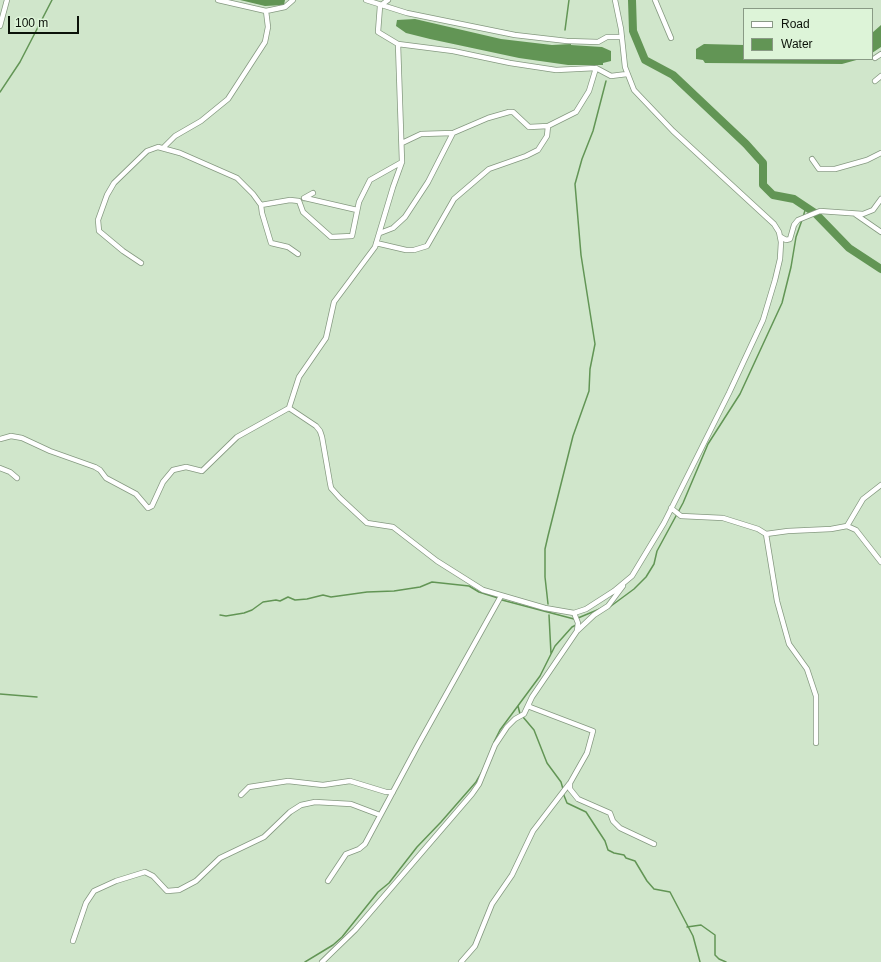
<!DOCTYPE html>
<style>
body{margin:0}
#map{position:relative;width:881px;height:962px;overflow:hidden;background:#d0e6cb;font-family:Helvetica,sans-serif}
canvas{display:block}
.legend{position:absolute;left:743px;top:8px;width:130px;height:52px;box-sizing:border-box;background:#ddf4d8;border:1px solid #899a85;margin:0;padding:5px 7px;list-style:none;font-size:12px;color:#0b1209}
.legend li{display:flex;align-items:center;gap:8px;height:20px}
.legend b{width:20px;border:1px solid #899a85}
.scale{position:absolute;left:8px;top:16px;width:71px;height:18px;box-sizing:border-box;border:2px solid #0b1209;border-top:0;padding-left:5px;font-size:12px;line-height:14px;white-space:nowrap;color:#0b1209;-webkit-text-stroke:3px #ddf4d8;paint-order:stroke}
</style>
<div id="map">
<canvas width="881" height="962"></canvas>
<ul class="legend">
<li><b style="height:5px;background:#fff"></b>Road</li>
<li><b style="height:11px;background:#629555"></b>Water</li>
</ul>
<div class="scale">100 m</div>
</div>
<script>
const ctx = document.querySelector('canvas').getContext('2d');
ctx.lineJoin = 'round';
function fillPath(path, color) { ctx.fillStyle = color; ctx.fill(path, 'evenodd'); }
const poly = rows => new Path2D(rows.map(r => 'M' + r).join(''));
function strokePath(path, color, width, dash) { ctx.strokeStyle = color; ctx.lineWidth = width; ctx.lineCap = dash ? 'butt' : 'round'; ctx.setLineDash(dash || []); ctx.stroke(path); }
fillPath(poly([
 [240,0,285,0,284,5,265,6],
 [415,19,501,39,552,45,571,44,571,45,602,47,611,51,611,61,603,63,603,65,568,65,519,58,430,39,406,33,396,26,397,20],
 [881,25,881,47,872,53,872,33],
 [704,44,744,45,744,59,860,59,842,64,705,63,703,60,696,59,696,49]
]), '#629555');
strokePath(poly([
 [565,30,569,0],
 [0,92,20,62,52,0],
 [803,217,806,207],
 [502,600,574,619],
 [548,604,545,577,545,549,548,536,573,436,589,391,590,369,595,344,581,255,575,184,582,159,593,131,606,81],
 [611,606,634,589,646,577,654,564,657,551,683,503,708,444,740,394,782,303,791,267,796,237,802,220],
 [220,615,226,616,244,613,252,610,263,602,276,600,280,601,288,597,295,600,307,599,323,595,331,597,367,592,394,591,420,587,432,582,469,586,479,592,498,598],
 [549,615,551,654],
 [578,618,602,608],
 [0,694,37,697],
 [518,706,520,714],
 [523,717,534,730,547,763,561,782,563,789],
 [494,742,500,730,540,676,555,646,572,627,576,625],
 [563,793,567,803,586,812,605,841,608,850,614,853,624,855,626,858,635,861,647,881,654,889,670,892,693,936,700,962],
 [687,927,701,925,715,935,715,955,719,959,726,962],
 [305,962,333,945,342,937,378,892,389,883,417,847,441,822,476,782,483,770]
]), '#629555', 1.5);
strokePath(poly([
 [632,0,633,31,645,60,673,75,746,144,763,163,763,185,773,195,794,199,815,213,849,248,881,269]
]), '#629555', 8);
const street = poly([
 [218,0,266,11,285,7,293,0],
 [366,0,407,13,515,35,567,41,598,42,607,37,622,37],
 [655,0,671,38],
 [0,26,7,0],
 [398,44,453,51,510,63,556,70,596,68,611,76,627,74],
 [875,58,881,54],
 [875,81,881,76],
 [453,133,488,118,509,112,513,112,529,127,548,126,576,112,589,91,596,68],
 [164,147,175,136,201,121,228,99,265,42,268,27,266,11],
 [812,159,819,169,835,169,867,160,881,153],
 [304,198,313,193],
 [305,198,357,210],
 [261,205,290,200,299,201,303,212,331,237,352,236,359,202,370,180,402,162],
 [855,214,881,232],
 [380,233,393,228,405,217,428,182,453,133,421,134,402,143],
 [781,237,786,240,790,239,794,225,798,220,820,211,863,214,873,210,881,199],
 [376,243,406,250,414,250,427,246,454,199,489,169,526,156,538,150,547,136,548,126],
 [141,263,123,251,99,231,98,220,107,195,114,183,147,151,158,147,180,153,237,178,253,194,261,205,262,213,271,243,288,247,298,254],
 [289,408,316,426,320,431,322,437,330,483,331,488,340,498,367,523,393,527,437,561,483,590,545,608,574,613,586,609,614,591,632,576,664,523,729,393,763,320,775,280,780,259,781,242,779,232,774,224,673,131,634,90,625,67,621,29,615,0],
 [0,439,11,436,22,438,50,451,95,467,100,470,106,478,136,494,148,508,152,506,163,482,173,470,186,467,202,471,237,437,289,408,299,377,326,338,334,302,375,247,393,187,402,162,398,44,378,32,380,6,388,0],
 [0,468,10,472,17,478],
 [671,508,681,516,723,518,758,529,766,534,777,601,789,644,807,669,816,696,816,743],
 [847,526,856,530,881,562],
 [766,534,788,531,831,529,847,526,863,499,881,485],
 [574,613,578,623,577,631],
 [529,705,530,707,593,731,587,753,570,783,570,789,578,799,610,813,613,821,620,828,654,844],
 [241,795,249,787,288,781,323,785,350,781,386,792,393,792],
 [328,881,346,854,359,849,365,844,418,745,501,596],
 [73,941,86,903,94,891,116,881,145,872,153,876,167,891,179,890,196,881,220,858,264,837,290,812,301,805,315,802,351,804,380,815],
 [322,962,355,930,472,794,479,784,495,745,507,727,515,719,524,714,532,697,577,631,594,615,608,606,623,586],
 [461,962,475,946,492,904,512,875,533,831,569,784]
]);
strokePath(street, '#859980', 6);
strokePath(street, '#fff', 4.5);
</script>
